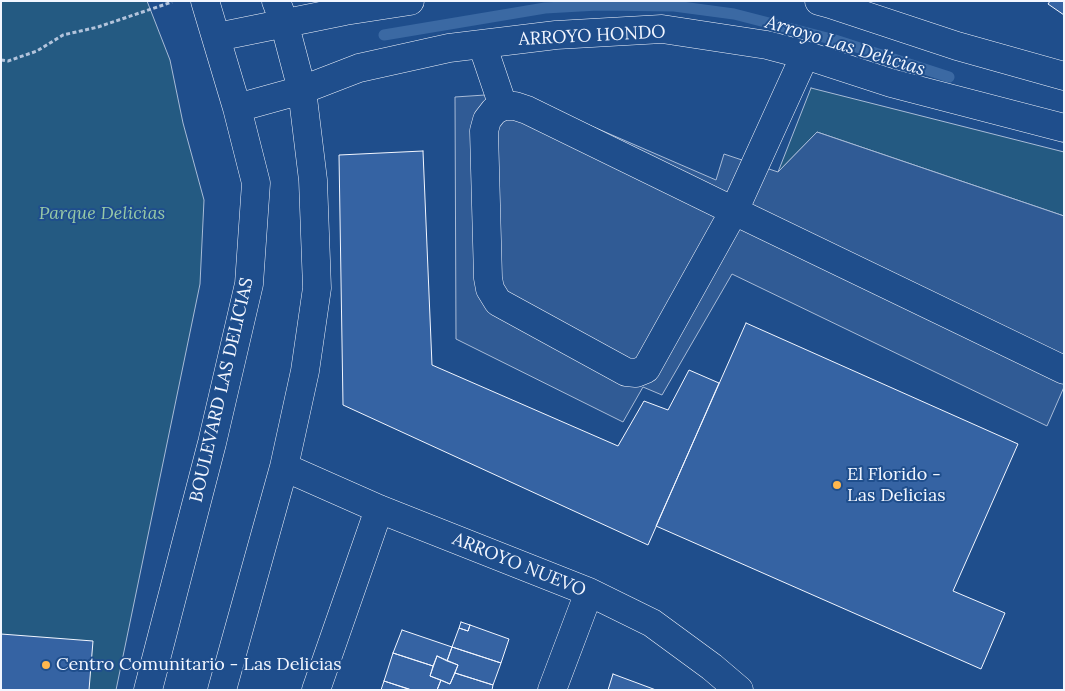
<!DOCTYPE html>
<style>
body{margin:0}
#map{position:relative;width:1065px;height:691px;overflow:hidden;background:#1f4e8c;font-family:Lora,serif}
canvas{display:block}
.frame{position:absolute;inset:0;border:2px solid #f2f6ff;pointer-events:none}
</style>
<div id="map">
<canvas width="1065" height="691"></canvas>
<div class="frame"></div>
</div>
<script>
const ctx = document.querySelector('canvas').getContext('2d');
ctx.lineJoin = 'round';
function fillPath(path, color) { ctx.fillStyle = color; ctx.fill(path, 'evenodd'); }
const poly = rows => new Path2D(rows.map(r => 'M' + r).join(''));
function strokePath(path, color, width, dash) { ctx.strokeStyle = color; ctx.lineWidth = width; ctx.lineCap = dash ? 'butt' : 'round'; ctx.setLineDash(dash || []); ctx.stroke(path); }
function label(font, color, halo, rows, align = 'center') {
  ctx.font = font + ' Lora,serif'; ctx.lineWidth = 4; ctx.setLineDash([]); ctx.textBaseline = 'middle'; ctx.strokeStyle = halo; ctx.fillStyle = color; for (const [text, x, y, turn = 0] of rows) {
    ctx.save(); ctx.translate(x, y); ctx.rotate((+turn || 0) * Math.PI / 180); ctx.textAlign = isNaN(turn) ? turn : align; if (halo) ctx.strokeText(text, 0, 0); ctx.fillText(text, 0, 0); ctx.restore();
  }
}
const green = poly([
 [1,1,147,1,170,60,183,123,204,200,200,284,116,690,1,690,1,1],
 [811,88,1064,152,1064,216,817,132,778,172,811,88]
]);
fillPath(green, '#245a82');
strokePath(green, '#a8bbd7', 1);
const parking = poly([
 [515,93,716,180,724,154,778,172,817,132,1064,216,1064,387,1047,426,732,274,662,395,643,387,623,422,456,339,455,97,515,93]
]);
fillPath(parking, '#305b95');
strokePath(parking, '#a8bbd7', 1);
strokePath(poly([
 [384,35,545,8,598,5,674,6,734,14,835,40,949,77]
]), '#3b69a3', 11);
const building = poly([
 [1050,1,1064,1,1064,15,1048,4,1050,1],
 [423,151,432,365,618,446,644,401,668,410,689,370,719,383,648,545,343,405,339,155,423,151],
 [746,323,1018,444,953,591,1005,613,981,669,656,526,746,323],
 [461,622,470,625,468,631,459,628,461,622],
 [470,625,509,639,501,663,452,647,459,628,468,631,470,625],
 [402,630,452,647,447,661,437,656,433,666,393,653,402,630],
 [1,634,93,641,89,690,1,690,1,634],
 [452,647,501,663,493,685,455,673,458,665,447,661,452,647],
 [393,653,433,666,430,676,441,680,437,690,411,690,384,681,393,653],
 [437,656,458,665,450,684,430,676,437,656],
 [455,673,493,685,492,690,437,690,441,680,450,684,455,673],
 [613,674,656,690,608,690,613,674],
 [384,681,409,689,411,690,381,690,384,681]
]);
fillPath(building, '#3563a3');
strokePath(building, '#f2f6ff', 1);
const minor = poly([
 [819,1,830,4,957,46,1064,76],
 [217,37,345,11,410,1],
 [482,44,503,106],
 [805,55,734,211,646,369,636,373,626,372,498,302,490,289,488,278,484,131,487,120,494,111,503,106,515,106,527,110,734,211,1064,370],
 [237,108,302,90,359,68,449,48,556,35,662,29,767,45,805,55,891,83,1064,128],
 [284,467,379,509,589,592,652,623,712,667,739,690],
 [148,690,212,443,249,284,256,183,237,108,205,1],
 [222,690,284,467,305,371,317,288,313,180,302,90,284,22,276,1],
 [316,690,379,509],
 [552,690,589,592]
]);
strokePath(minor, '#f2f6ff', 29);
strokePath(poly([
 [1,60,8,61,37,51,63,35,98,27,172,2]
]), '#b3c4dc', 3, [4, 2.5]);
strokePath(minor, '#1f4e8c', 28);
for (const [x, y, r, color] of [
 [837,485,5,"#ffb74d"],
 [46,665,5,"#ffb74d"]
]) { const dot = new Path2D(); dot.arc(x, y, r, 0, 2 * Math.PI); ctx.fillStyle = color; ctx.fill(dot); strokePath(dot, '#1f4e8c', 2); }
label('18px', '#f2f6ff', '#1f4e8c', [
 ["ARROYO HONDO",592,36,-3],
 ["BOULEVARD LAS DELICIAS",222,390,-77],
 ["ARROYO NUEVO",519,565,22]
]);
label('italic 18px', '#97c8a6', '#1f4e8c', [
 ["Parque Delicias",102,214]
]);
label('18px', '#f2f6ff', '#1f4e8c', [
 ["El Florido -",847,475],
 ["Las Delicias",847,496],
 ["Centro Comunitario - Las Delicias",56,665]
], 'left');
label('italic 19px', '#f2f6ff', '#1f4e8c', [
 ["Arroyo Las Delicias",845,46,17]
]);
</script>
